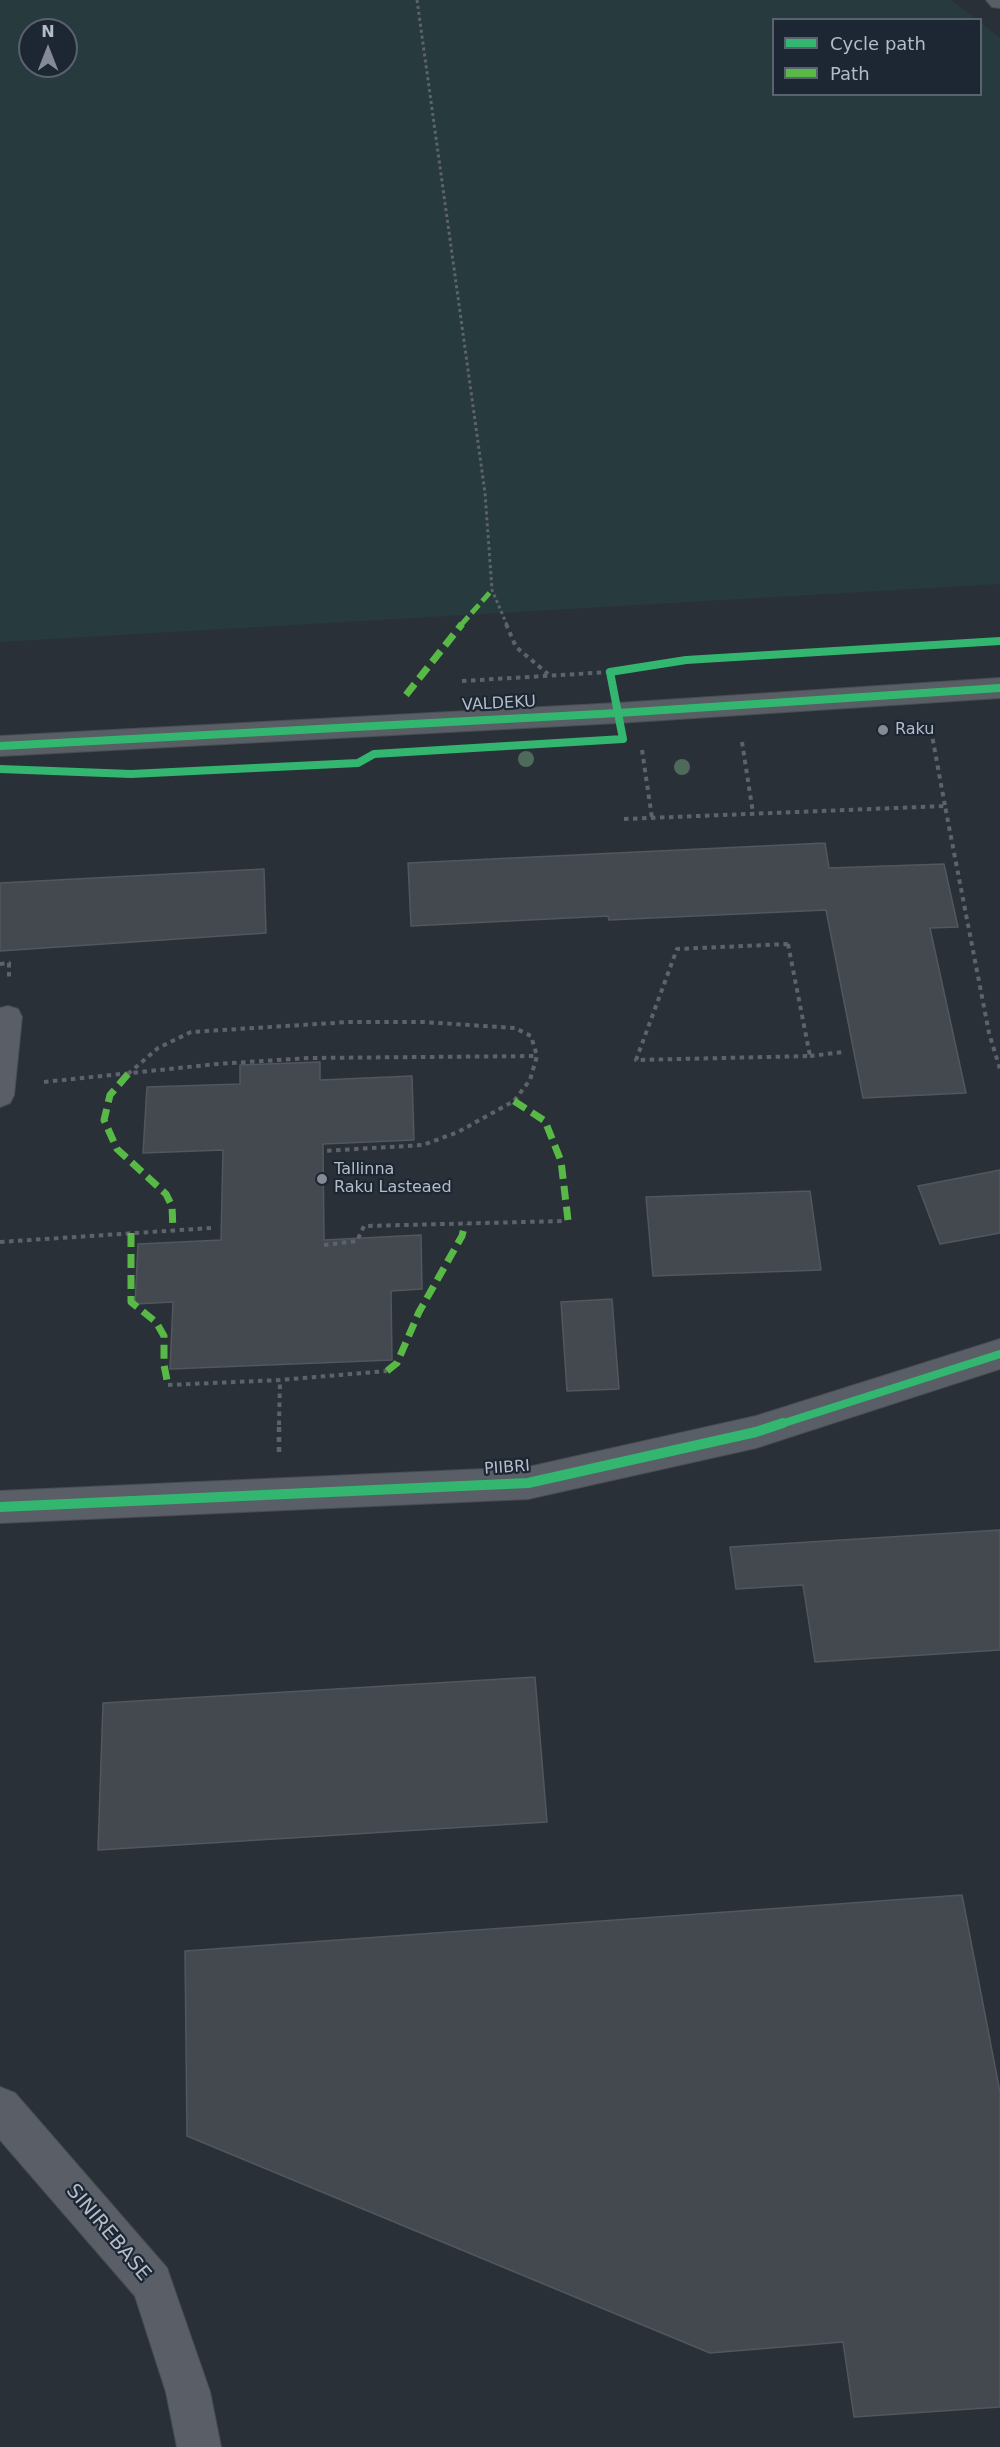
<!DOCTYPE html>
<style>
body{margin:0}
#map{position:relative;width:1000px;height:2447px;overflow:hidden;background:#2a3038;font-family:"DejaVu Sans",sans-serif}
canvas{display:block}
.legend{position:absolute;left:772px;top:18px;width:210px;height:78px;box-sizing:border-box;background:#1d2633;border:2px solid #59626f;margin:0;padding:8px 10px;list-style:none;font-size:18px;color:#b4bcc9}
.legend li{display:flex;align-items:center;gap:12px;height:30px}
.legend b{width:30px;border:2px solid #59626f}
.north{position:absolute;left:18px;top:18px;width:60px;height:60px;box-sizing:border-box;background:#1d2633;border:2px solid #59626f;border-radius:50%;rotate:0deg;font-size:16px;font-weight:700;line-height:24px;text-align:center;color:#b4bcc9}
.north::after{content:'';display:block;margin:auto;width:21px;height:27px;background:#848b96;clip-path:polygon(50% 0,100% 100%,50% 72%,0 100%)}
</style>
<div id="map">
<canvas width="1000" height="2447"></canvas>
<ul class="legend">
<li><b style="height:8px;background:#33b770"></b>Cycle path</li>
<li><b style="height:8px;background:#58b947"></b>Path</li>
</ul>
<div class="north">N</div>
</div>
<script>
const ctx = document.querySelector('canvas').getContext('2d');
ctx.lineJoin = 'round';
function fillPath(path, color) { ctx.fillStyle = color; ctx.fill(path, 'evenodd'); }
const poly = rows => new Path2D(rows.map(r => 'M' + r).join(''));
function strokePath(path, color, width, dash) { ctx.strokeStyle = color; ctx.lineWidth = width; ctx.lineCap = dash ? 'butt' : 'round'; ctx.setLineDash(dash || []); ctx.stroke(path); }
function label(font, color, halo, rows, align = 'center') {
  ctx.font = font + ' "DejaVu Sans",sans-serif'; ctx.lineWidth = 4.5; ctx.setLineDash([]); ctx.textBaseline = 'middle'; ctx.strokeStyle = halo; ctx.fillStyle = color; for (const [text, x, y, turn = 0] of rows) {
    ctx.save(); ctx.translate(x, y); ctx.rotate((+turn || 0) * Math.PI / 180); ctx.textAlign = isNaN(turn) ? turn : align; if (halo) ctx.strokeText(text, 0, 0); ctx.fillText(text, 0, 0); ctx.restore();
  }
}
fillPath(poly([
 [0,0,951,0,976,19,774,20,774,94,980,94,981,23,1000,38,1000,584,0,642],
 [30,30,66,30,66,66,30,66]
]), '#273a3e');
const building = poly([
 [825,843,829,868,944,864,958,927,930,928,966,1093,863,1098,826,910,609,920,608,916,411,926,408,863,825,843],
 [264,869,266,933,0,951,0,883,264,869],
 [320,1062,320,1080,412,1076,414,1140,323,1144,324,1240,421,1235,422,1289,391,1291,392,1360,170,1369,173,1302,135,1304,138,1244,221,1240,223,1150,143,1153,147,1087,240,1084,240,1065,320,1062],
 [1000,1170,1000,1233,940,1244,918,1186,1000,1170],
 [810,1191,821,1270,653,1276,646,1197,810,1191],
 [612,1299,619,1389,567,1391,561,1302,612,1299],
 [1000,1530,1000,1650,815,1662,803,1585,736,1589,730,1547,1000,1530],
 [535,1677,547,1822,98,1850,103,1703,535,1677],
 [962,1895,1000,2092,1000,2407,854,2417,843,2342,710,2353,187,2136,185,1951,962,1895]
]);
fillPath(building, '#444950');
strokePath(building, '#52575f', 1.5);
const lane = poly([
 [8,1006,18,1009,22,1017,14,1095,10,1103,0,1107,0,1008,8,1006]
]);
const street = poly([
 [1000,1339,1000,1369,756,1448,528,1499,0,1523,0,1491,528,1467,756,1416,1000,1339],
 [0,2087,15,2093,167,2268,210,2392,221,2447,177,2447,166,2392,135,2296,0,2140,0,2087]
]);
const secondary = poly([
 [986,0,1000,0,1000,8,992,7,986,0],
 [1000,678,1000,698,618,723,0,756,0,736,618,703,1000,678]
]);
strokePath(lane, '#484c53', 2);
strokePath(street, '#484c53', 2);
strokePath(secondary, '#484c53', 2);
strokePath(poly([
 [417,0,485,493,492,590,507,625]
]), '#5d636a', 3, [3, 3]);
strokePath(poly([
 [506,624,516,647,548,674],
 [462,681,610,672],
 [931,730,945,806],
 [742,742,753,813],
 [642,750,652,818],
 [624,819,945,806,989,1033,1000,1069],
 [788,944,810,1056,636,1060,677,949,788,944],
 [0,964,9,963,9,980],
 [810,1056,843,1052],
 [128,1074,158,1048,191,1032,349,1022,423,1022,515,1028,531,1036,537,1056,530,1080,514,1101,458,1132,423,1145,323,1151],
 [44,1082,217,1064,309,1058,537,1056],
 [0,1242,211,1228],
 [324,1245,357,1241,364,1226,565,1221],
 [168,1385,280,1380,387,1371],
 [279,1425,280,1380]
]), '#5d636a', 4, [4.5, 4.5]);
strokePath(poly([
 [279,1452,279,1423]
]), '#5d636a', 4.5, [5, 5]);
fillPath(lane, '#5a5e66');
fillPath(street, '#5a5e66');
fillPath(secondary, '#595d64');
strokePath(poly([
 [461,625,492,590]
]), '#58b947', 5, [11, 5]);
strokePath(poly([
 [406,695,462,624],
 [128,1074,110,1095,104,1120,117,1149,166,1194,172,1206,173,1230],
 [514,1101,545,1121,561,1161,568,1220],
 [131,1233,131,1302,156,1322,164,1336,164,1365,168,1385],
 [387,1371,397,1363,419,1312,462,1236,465,1224]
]), '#58b947', 7, [14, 7]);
strokePath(poly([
 [0,746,618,713,1000,688],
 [0,769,131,774,358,763,374,754,623,739,610,672,686,660,1000,641],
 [778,1425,1000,1354]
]), '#33b770', 8);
strokePath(poly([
 [0,1507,528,1483,756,1432,783,1423]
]), '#33b770', 10);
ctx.fillStyle = '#4e6a5a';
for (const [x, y] of [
 [526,759],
 [682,767]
]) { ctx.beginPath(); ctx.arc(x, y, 8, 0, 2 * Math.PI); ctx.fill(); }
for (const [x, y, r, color] of [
 [883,730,6,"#848b96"],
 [322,1179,6,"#848b96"]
]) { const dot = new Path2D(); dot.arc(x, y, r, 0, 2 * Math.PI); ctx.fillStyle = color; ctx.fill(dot); strokePath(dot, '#1d2633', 2); }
label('16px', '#b4bcc9', '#1d2633', [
 ["VALDEKU",499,704,-3],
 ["PIIBRI",507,1468,-4]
]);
label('16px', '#b4bcc9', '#1d2633', [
 ["Raku",895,730],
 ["Tallinna",334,1170],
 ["Raku Lasteaed",334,1188]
], 'left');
label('20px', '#b4bcc9', '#1d2633', [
 ["SINIREBASE",108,2233,50]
]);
</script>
